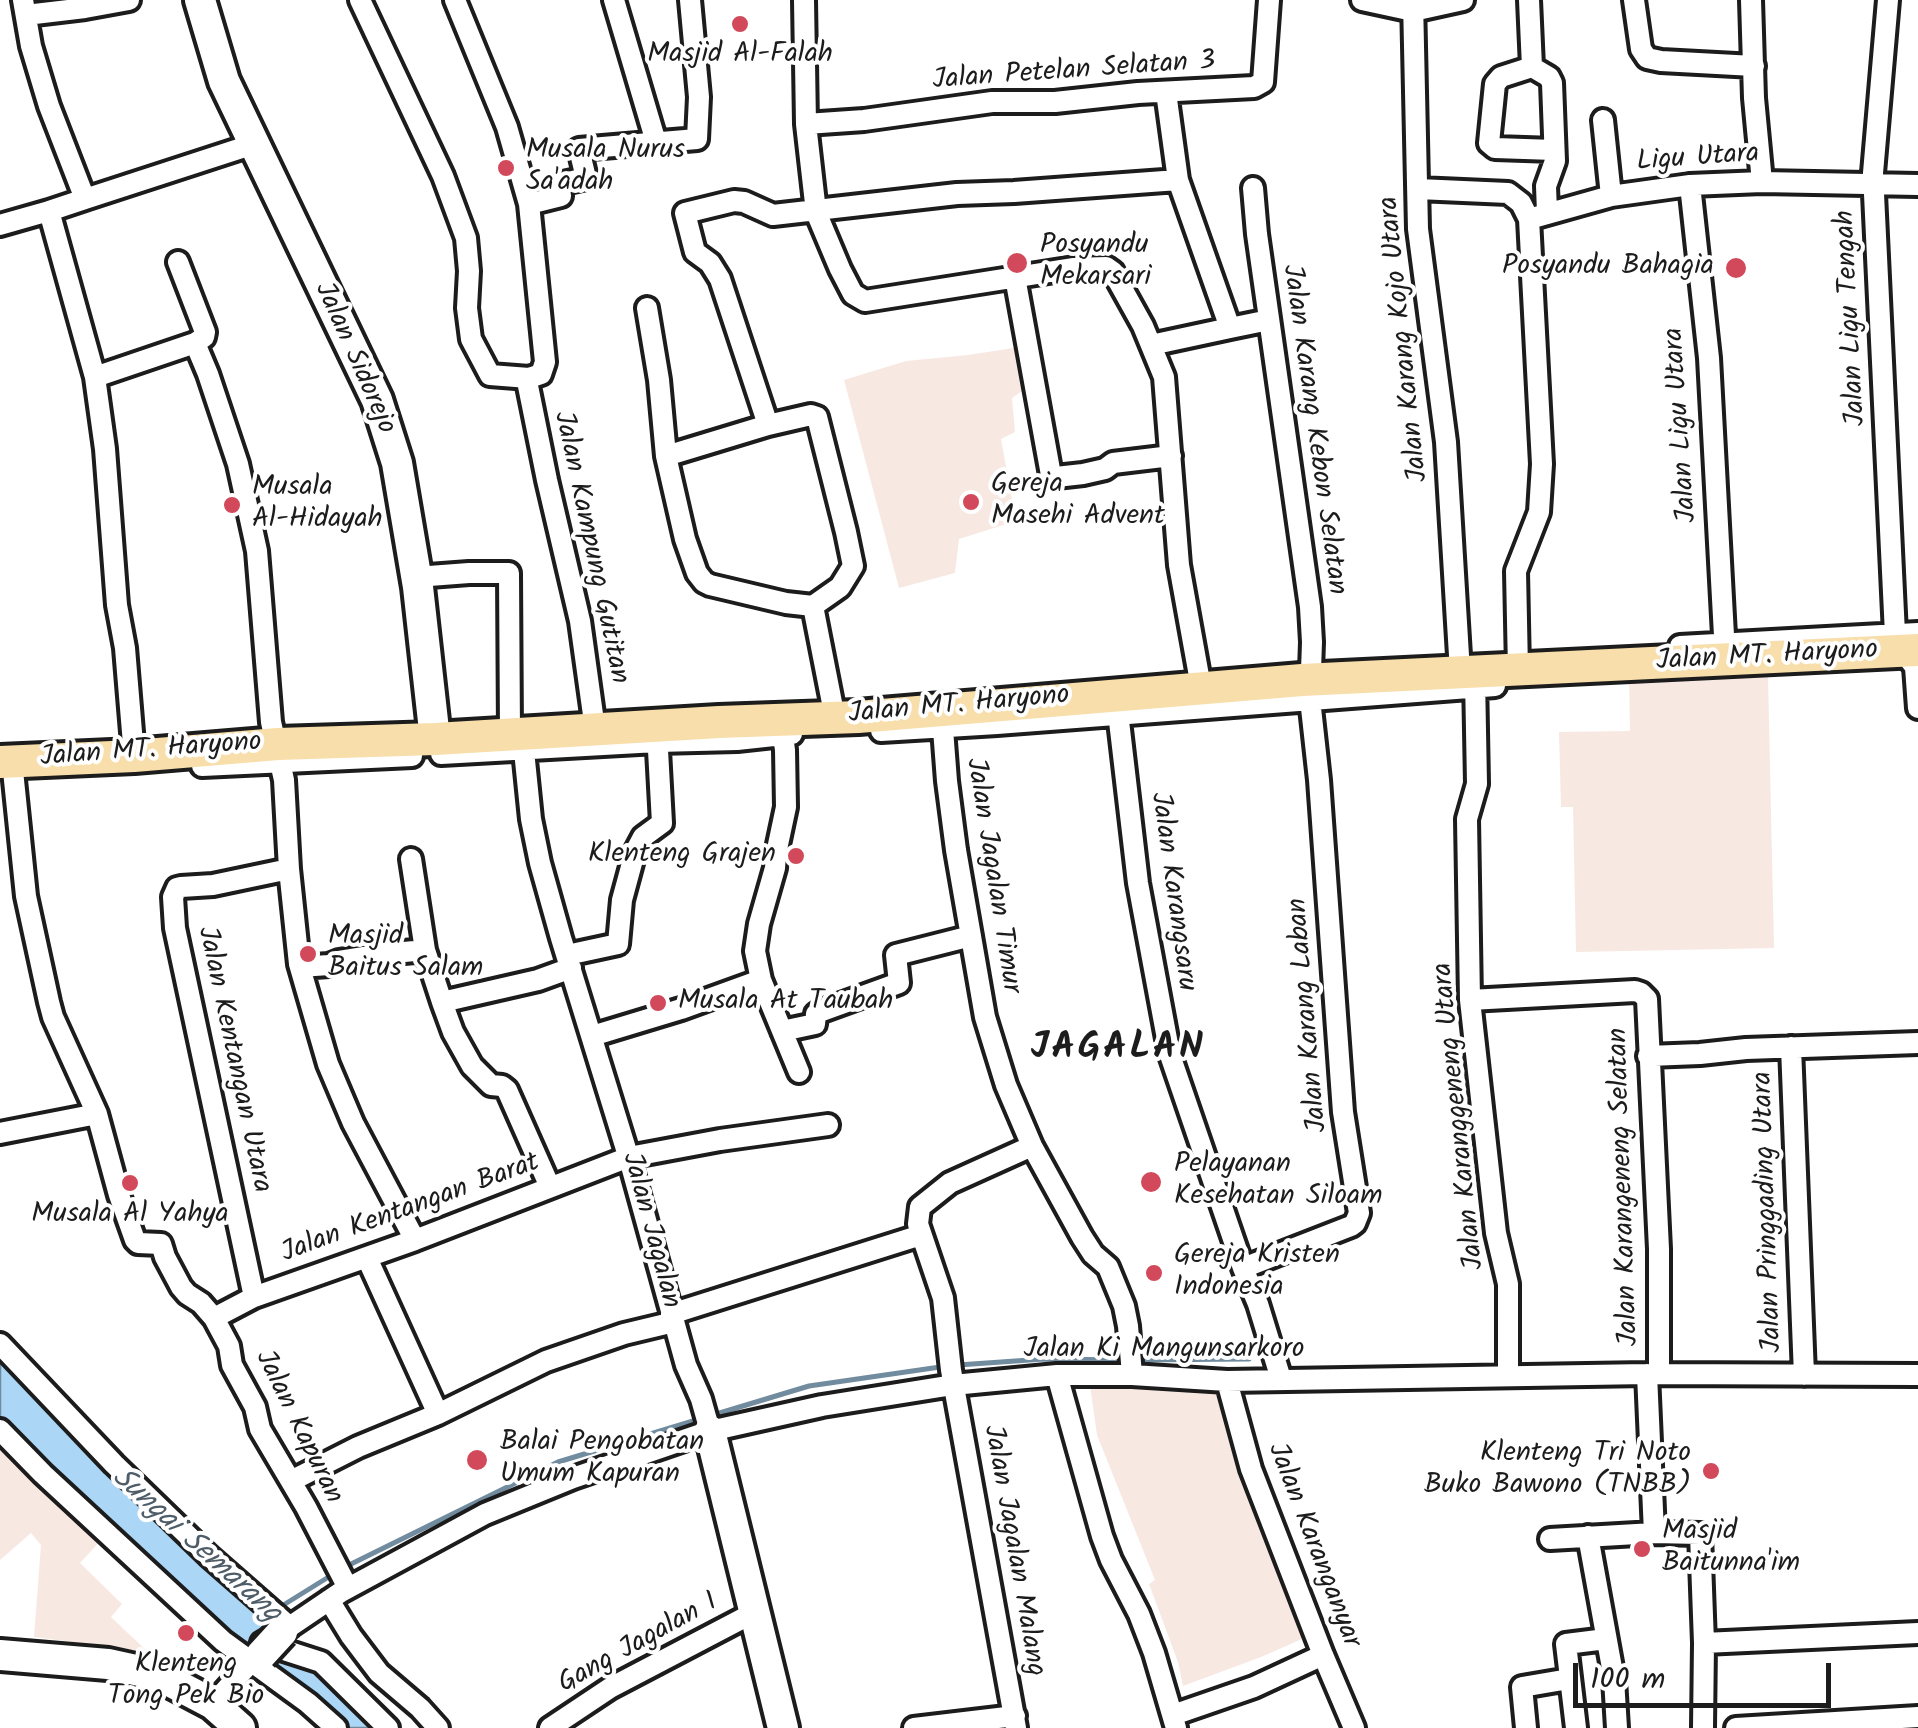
<!DOCTYPE html>
<style>
body{margin:0}
#map{position:relative;width:1918px;height:1728px;overflow:hidden;background:#fff;font-family:Kalam,sans-serif}
canvas{display:block}
.scale{position:absolute;left:1573px;top:1663px;width:258px;height:45px;box-sizing:border-box;border:5px solid #1c1c1c;border-top:0;padding-left:12px;font-size:30px;line-height:35px;white-space:nowrap;color:#1c1c1c;-webkit-text-stroke:8px #fff;paint-order:stroke}
</style>
<div id="map">
<canvas width="1918" height="1728"></canvas>
<div class="scale">100 m</div>
</div>
<script>
const ctx = document.querySelector('canvas').getContext('2d');
ctx.lineJoin = 'round';
function fillPath(path, color) { ctx.fillStyle = color; ctx.fill(path, 'evenodd'); }
const poly = rows => new Path2D(rows.map(r => 'M' + r).join(''));
function strokePath(path, color, width, dash) { ctx.strokeStyle = color; ctx.lineWidth = width; ctx.lineCap = dash ? 'butt' : 'round'; ctx.setLineDash(dash || []); ctx.stroke(path); }
function label(font, color, halo, rows, align = 'center') {
  ctx.font = font + ' Kalam,sans-serif'; ctx.lineWidth = 8; ctx.setLineDash([]); ctx.textBaseline = 'middle'; ctx.strokeStyle = halo; ctx.fillStyle = color; for (const [text, x, y, turn = 0] of rows) {
    ctx.save(); ctx.translate(x, y); ctx.rotate((+turn || 0) * Math.PI / 180); ctx.textAlign = isNaN(turn) ? turn : align; if (halo) ctx.strokeText(text, 0, 0); ctx.fillText(text, 0, 0); ctx.restore();
  }
}
fillPath(poly([
 [1020,347,1029,386,1012,398,1015,432,1001,439,1016,521,959,539,955,573,899,588,844,380,906,361,968,355],
 [1768,675,1774,948,1576,952,1573,807,1561,807,1559,732,1630,731,1629,677],
 [1090,1385,1215,1391,1302,1639,1261,1657,1183,1686,1178,1662,1149,1584,1155,1580,1097,1435],
 [0,1436,106,1535,80,1563,122,1604,111,1617,148,1652,34,1637,41,1545,31,1533,0,1560]
]), '#f8e8e2');
const water = poly([
 [0,1358,82,1446,139,1504,381,1728,348,1728,310,1693,251,1646,223,1631,170,1587,120,1531,94,1512,0,1421,0,1358]
]);
fillPath(water, '#abd6f6');
strokePath(water, '#728c9f', 2.5);
strokePath(poly([
 [1137,1360,1249,1359],
 [958,1365,1044,1359,1126,1360],
 [713,1415,809,1386,947,1366],
 [345,1567,558,1462,703,1418],
 [277,1609,335,1573]
]), '#728c9f', 5);
const street = poly([
 [23,0,31,46,49,106,85,199,49,211],
 [360,0,443,176,466,238,469,271,467,308,471,339,490,375,529,378],
 [455,0,507,127,529,204,545,362,541,374,529,378,528,386,547,480,580,621,595,729],
 [614,0,656,142],
 [804,0,806,124,816,212,840,269,853,294,865,301,1074,268,1106,267,1113,272,1143,326,1164,377,1179,565,1201,687],
 [1362,0,1413,11,1463,0],
 [1413,0,1418,229,1446,442,1460,672],
 [1529,0,1532,67,1549,77,1552,83,1555,161,1546,186,1547,213],
 [1634,0,1641,49,1647,58,1661,61,1754,66],
 [1751,0,1754,98,1762,182],
 [1888,0,1873,173,1895,634,1903,651,1915,667,1918,708],
 [26,15,85,8,129,0],
 [1532,67,1501,77,1495,84,1489,143,1495,148,1554,150],
 [1166,92,1178,180,1230,328,1269,320],
 [1603,120,1611,196],
 [806,124,864,120,992,102,1055,102,1138,93,1254,87,1263,82,1269,0],
 [1690,185,1709,358,1725,654],
 [1418,189,1508,193,1521,203,1529,219,1542,464,1539,512,1516,571,1518,670],
 [85,199,254,144],
 [529,204,561,196,559,184,586,178,579,149,697,139,699,97,690,0],
 [1529,219,1611,196,1690,185,1762,182,1918,185],
 [0,225,49,211,95,377,105,449,117,605,125,648,134,756],
 [178,262,205,332,204,337,195,343],
 [1015,277,1051,475,1056,477,1083,474,1105,469,1113,463,1171,456],
 [647,308,659,380,666,456,685,539,697,573,704,582,710,585,786,603,813,606,835,718],
 [1151,345,1230,328],
 [95,377,195,343,208,374,238,464,257,551,271,722,284,780,289,869,299,964,328,1064,353,1123,415,1240],
 [768,425,811,415,817,417,846,532,853,566,840,587,813,606],
 [666,456,768,425,720,279,710,263,695,252,685,213,734,201,744,202,773,215,957,194,1014,192,1178,180],
 [416,577,469,573,509,573,510,734],
 [1680,646,1918,633],
 [1475,677,1477,784,1467,819,1470,1000,1496,1233,1508,1284,1508,1376],
 [1117,704,1138,883,1170,1055,1243,1268,1258,1304,1281,1379],
 [942,716,947,781,956,850,985,1017,1006,1085,1032,1146,1082,1237,1093,1254,1108,1267,1124,1306,1128,1326,1132,1375],
 [781,721,785,750,786,807,776,854,775,868,759,924,755,951,761,980,799,1072],
 [881,731,997,724,1495,686],
 [523,741,531,819,540,863,561,938,630,1162,686,1365,701,1399,710,1431],
 [441,754,657,742,737,740,792,734],
 [12,761,26,896,49,1002,53,1017,97,1114,119,1195,135,1240,138,1243,161,1244,165,1257,181,1287,187,1294,201,1303,214,1318,229,1346,232,1365,255,1407,260,1429,306,1507,348,1588],
 [202,766,412,756],
 [411,859,425,950],
 [567,955,618,944,622,900,635,852,643,837,662,823,657,732],
 [300,967,329,965,339,961,383,954,425,950,442,1002,538,980,571,968],
 [1470,1000,1635,991,1641,993,1647,999,1659,1249,1659,1374],
 [442,1002,453,1032,472,1066,491,1085,502,1086,507,1090,550,1187],
 [782,1031,815,1024,816,1014,819,1012,899,983,896,955,971,936],
 [592,1036,681,1009,761,980],
 [1791,1047,1804,1375],
 [1648,1056,1700,1054,1746,1049,1918,1043],
 [0,1133,97,1114],
 [367,1258,438,1414],
 [1243,1268,1351,1226,1355,1223,1359,1213,1343,1112,1319,780,1310,699,1312,642,1310,607,1257,234,1253,188],
 [254,1297,175,928,173,897,177,888,181,887,213,885,289,869],
 [671,1314,921,1235],
 [214,1318,254,1297,415,1240,629,1157,720,1140,828,1125],
 [0,1344,114,1464,209,1556,290,1627,262,1643,321,1662,388,1728],
 [1647,1374,1654,1533],
 [1057,1375,1102,1536,1111,1560,1139,1614,1154,1653,1176,1728],
 [1227,1381,1251,1469,1323,1655,1354,1728],
 [0,1430,43,1474,223,1641,308,1703,336,1728],
 [291,1481,358,1447,438,1414,546,1361,624,1334,674,1322],
 [1588,1536,1614,1679,1617,1728],
 [1550,1539,1654,1533,1700,1534,1704,1643,1703,1728],
 [329,1600,351,1636,379,1673,420,1708,438,1728],
 [282,1632,341,1592,485,1514,573,1478,710,1431,822,1406,953,1385,1057,1375,1132,1375,1227,1381,1647,1374,1918,1375],
 [1704,1643,1918,1633],
 [213,1704,250,1663,261,1655],
 [1173,1715,1254,1687,1323,1655],
 [550,1728,610,1688,755,1612],
 [914,1728,1015,1716],
 [1016,1728,951,1370,943,1298,918,1224,920,1207,950,1183,1032,1146],
 [1526,1728,1522,1687,1569,1679],
 [1576,1728,1566,1644,1606,1639],
 [1736,1728,1918,1717]
]);
const secondary = poly([
 [200,0,224,81,377,400,397,463,418,587,435,739],
 [710,1431,783,1728],
 [0,1655,108,1664,158,1675,213,1704,240,1728]
]);
const primary = poly([
 [0,762,134,756,278,744,435,739,719,722,858,717,1302,680,1918,650]
]);
strokePath(street, '#1c1c1c', 28);
strokePath(secondary, '#1c1c1c', 38);
strokePath(primary, '#1c1c1c', 40);
strokePath(street, '#fff', 20);
strokePath(secondary, '#fff', 30);
strokePath(primary, '#f8deab', 32);
const secondaryBridge = poly([
 [261,1655,282,1632]
]);
strokePath(secondaryBridge, '#1c1c1c', 38, []);
strokePath(secondaryBridge, '#fff', 30);
for (const [x, y, r, color] of [
 [740,24,10,"#d1495b"],
 [506,168,10,"#d1495b"],
 [1017,263,12,"#d1495b"],
 [1736,268,12,"#d1495b"],
 [971,502,10,"#d1495b"],
 [232,505,10,"#d1495b"],
 [796,856,10,"#d1495b"],
 [308,954,10,"#d1495b"],
 [658,1003,10,"#d1495b"],
 [1151,1182,12,"#d1495b"],
 [130,1183,10,"#d1495b"],
 [1154,1273,10,"#d1495b"],
 [477,1460,12,"#d1495b"],
 [1711,1471,10,"#d1495b"],
 [1642,1549,10,"#d1495b"],
 [186,1633,10,"#d1495b"]
]) { const dot = new Path2D(); dot.arc(x, y, r, 0, 2 * Math.PI); ctx.fillStyle = color; ctx.fill(dot); strokePath(dot, '#fff', 4); }
label('28px', '#1c1c1c', '#fff', [
 ["Masjid Al-Falah",740,56,"center"],
 ["Musala Nurus",526,152],
 ["Sa'adah",526,184],
 ["Posyandu",1040,247],
 ["Mekarsari",1040,279],
 ["Posyandu Bahagia",1714,268,"right"],
 ["Gereja",991,486],
 ["Masehi Advent",991,518],
 ["Musala",252,489],
 ["Al-Hidayah",252,521],
 ["Klenteng Grajen",776,856,"right"],
 ["Masjid",328,938],
 ["Baitus Salam",328,970],
 ["Musala At Taubah",678,1003],
 ["Pelayanan",1174,1166],
 ["Kesehatan Siloam",1174,1198],
 ["Musala Al Yahya",130,1216,"center"],
 ["Gereja Kristen",1174,1257],
 ["Indonesia",1174,1289],
 ["Balai Pengobatan",500,1444],
 ["Umum Kapuran",500,1476],
 ["Klenteng Tri Noto",1691,1455,"right"],
 ["Buko Bawono (TNBB)",1691,1487,"right"],
 ["Masjid",1662,1533],
 ["Baitunna'im",1662,1565],
 ["Klenteng",186,1666,"center"],
 ["Tong Pek Bio",186,1698,"center"]
], 'left');
label('28px', '#1c1c1c', '#fff', [
 ["Jalan Petelan Selatan 3",1074,73,-4],
 ["Ligu Utara",1698,160,-4],
 ["Jalan Ligu Tengah",1853,318,-93],
 ["Jalan Karang Kojo Utara",1406,339,-96],
 ["Jalan Sidorejo",353,359,66],
 ["Jalan Ligu Utara",1683,425,-94],
 ["Jalan Karang Kebon Selatan",1312,430,82],
 ["Jalan Kampung Gutitan",589,548,78],
 ["Jalan MT. Haryono",1767,658,-3],
 ["Jalan MT. Haryono",959,707,-5],
 ["Jalan MT. Haryono",151,752,-4],
 ["Jalan Jagalan Timur",991,876,81],
 ["Jalan Karangsaru",1171,892,82],
 ["Jalan Karang Laban",1310,1015,-95],
 ["Jalan Kentangan Utara",232,1060,78],
 ["Jalan Karanggeneng Utara",1461,1116,-96],
 ["Jalan Karangeneng Selatan",1626,1187,-92],
 ["Jalan Kentangan Barat",411,1210,-20],
 ["Jalan Pringgading Utara",1770,1212,-92],
 ["Jalan Jagalan",649,1231,75],
 ["Jalan Ki Mangunsarkoro",1164,1351],
 ["Jalan Kapuran",297,1428,64],
 ["Jalan Karanganyar",1312,1546,69],
 ["Jalan Jagalan Malang",1012,1551,80],
 ["Gang Jagalan I",639,1645,-29]
]);
label('italic 30px', '#4e5d68', '#fff', [
 ["Sungai Semarang",195,1547,42]
]);
ctx.letterSpacing = '2.5px';
label('bold 38px', '#1c1c1c', '#fff', [
 ["JAGALAN",1118,1052]
]);
ctx.letterSpacing = '0px';
</script>
